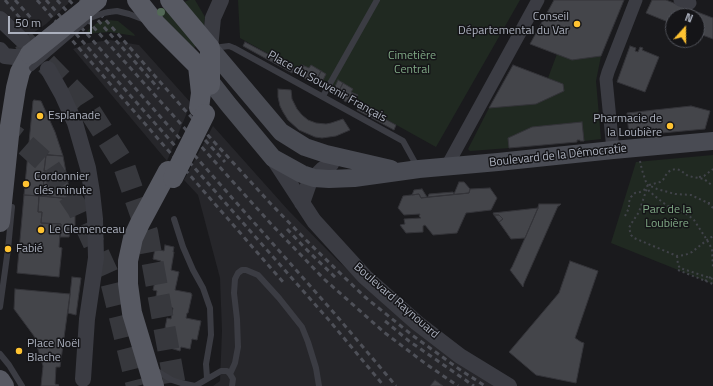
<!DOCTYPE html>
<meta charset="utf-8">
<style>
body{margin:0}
#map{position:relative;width:713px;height:386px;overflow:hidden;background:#1a1a1d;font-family:"Titillium Web",sans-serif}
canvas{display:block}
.north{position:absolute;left:665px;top:8px;width:40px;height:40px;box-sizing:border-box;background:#151518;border:1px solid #51535a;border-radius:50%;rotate:21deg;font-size:11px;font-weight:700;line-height:16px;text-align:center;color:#acb1be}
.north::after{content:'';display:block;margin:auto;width:14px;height:18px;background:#ffc331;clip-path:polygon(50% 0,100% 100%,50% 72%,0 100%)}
.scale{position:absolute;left:8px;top:16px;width:84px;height:18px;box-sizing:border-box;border:2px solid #acb1be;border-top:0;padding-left:5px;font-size:12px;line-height:14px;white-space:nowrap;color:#acb1be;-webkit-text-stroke:3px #151518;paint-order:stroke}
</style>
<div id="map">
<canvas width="713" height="386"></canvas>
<div class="north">N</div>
<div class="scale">50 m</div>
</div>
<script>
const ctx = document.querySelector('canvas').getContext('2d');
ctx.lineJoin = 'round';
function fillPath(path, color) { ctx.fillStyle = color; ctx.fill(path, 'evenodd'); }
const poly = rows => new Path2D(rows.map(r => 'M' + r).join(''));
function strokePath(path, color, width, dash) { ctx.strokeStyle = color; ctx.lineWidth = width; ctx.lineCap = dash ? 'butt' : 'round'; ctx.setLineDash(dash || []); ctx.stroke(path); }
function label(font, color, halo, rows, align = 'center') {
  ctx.font = font + ' "Titillium Web",sans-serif'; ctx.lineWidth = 3; ctx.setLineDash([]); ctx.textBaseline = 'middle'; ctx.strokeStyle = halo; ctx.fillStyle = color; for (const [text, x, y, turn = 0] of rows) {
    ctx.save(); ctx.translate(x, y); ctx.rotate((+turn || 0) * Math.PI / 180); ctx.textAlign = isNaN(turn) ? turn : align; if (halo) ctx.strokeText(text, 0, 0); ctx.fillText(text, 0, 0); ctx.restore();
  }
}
fillPath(poly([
 [0,0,72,0,46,24,26,38,0,15],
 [110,40,139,45,191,103,167,161,73,49,88,43],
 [213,126,288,210,337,260,374,294,499,386,213,386,220,381,222,331,220,278,198,195,184,180]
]), '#26262a');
fillPath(poly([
 [189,0,195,0,205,17,204,27,184,2],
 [238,0,520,0,436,147,240,38],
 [163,8,167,10,195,44,195,47,194,48,157,12,161,9],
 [108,20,118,21,134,34,135,36,110,32,96,33,89,34,87,33,88,30,97,23],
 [557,54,572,60,601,56,596,81,601,139,584,141,582,122,532,127,508,138,509,148,470,151,468,149,489,108,536,104,564,91,563,84,548,78],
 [713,155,713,284,611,243,636,162]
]), '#202921');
const building = poly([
 [554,0,624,0,601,56,572,60,530,44,554,0],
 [652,0,666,0,713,18,713,39,697,33,697,16,673,16,673,24,646,13,652,0],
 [245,42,294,68,292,73,243,46,245,42],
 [630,46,636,48,635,51,638,52,640,47,643,48,642,50,659,57,645,92,617,82,630,46],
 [302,65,309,68,311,65,321,71,314,84,304,78,306,75,299,71,302,65],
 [513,65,563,84,564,91,536,104,489,108,513,65],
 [321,71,326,74,322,82,317,79,321,71],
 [338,80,343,83,339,91,334,89,338,80],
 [343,83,353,89,351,92,358,95,354,102,348,99,346,102,336,96,343,83],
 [278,89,291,90,292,99,297,109,302,115,308,120,316,123,326,124,331,123,343,119,350,130,336,136,322,138,315,137,299,130,288,120,283,112,280,106,278,97,278,89],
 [34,100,41,101,55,132,63,156,28,153,33,101,34,100],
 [359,105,396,125,394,130,357,110,359,105],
 [691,106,710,111,705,129,629,136,627,113,691,106],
 [582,122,584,141,580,141,580,140,577,140,577,142,509,148,508,138,532,127,582,122],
 [28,153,46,155,44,171,46,171,46,179,44,179,42,196,24,195,28,153],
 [46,155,63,156,71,199,42,196,44,179,46,179,46,171,44,171,46,155],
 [459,182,464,182,470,189,469,193,428,197,429,194,453,192,454,194,459,182],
 [490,188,497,198,491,210,466,213,457,233,433,235,425,225,423,226,423,232,406,233,400,225,405,224,404,219,421,218,419,216,420,214,404,215,398,208,403,196,419,194,421,198,469,193,470,189,490,188],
 [422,189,427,197,421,198,419,194,412,195,414,190,422,189],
 [24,195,39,196,38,212,42,212,41,223,61,224,59,247,62,248,59,277,17,273,24,195],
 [39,196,73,199,73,216,75,216,75,231,70,231,69,237,60,237,61,224,41,223,42,212,38,212,39,196],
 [539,204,561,204,559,206,558,206,524,283,523,287,510,270,512,267,525,238,538,208,538,207,539,204],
 [538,208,525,238,511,239,499,222,503,219,499,215,494,215,493,213,538,208],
 [494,215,499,215,503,219,499,222,494,215],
 [165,245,174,247,173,252,174,252,171,270,179,272,175,290,191,293,192,295,188,313,187,313,186,318,201,321,197,340,192,339,190,349,181,347,180,351,170,348,171,341,167,341,169,329,165,328,167,318,171,319,173,308,164,306,164,310,154,307,157,291,153,290,155,281,151,281,153,270,159,271,161,261,153,259,155,249,164,251,165,245],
 [570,261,598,271,575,338,581,342,584,343,576,383,536,375,509,352,559,293,570,261],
 [72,277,81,278,76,315,68,313,72,277],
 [15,289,70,294,60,367,56,367,55,384,59,385,58,386,41,386,43,366,34,336,14,309,15,289],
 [435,380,443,386,430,386,435,380]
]);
fillPath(building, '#44454a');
strokePath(building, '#343439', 1);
strokePath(poly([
 [23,40,84,102,123,163,147,232,175,386],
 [0,125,20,140,48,165,78,209,111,281,137,386]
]), '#37383d', 22, [22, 11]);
strokePath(poly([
 [640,161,642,170,649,191,662,202,668,206,682,211,688,215,694,220,707,240,712,249,713,269],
 [699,177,704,176,713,169],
 [649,185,660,182,663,180,667,173,671,170,676,169,680,170,688,176,704,179,713,186],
 [708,203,713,203],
 [713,208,708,203,691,195,675,194,657,189,648,185,639,212,631,224,629,228,631,235,634,238,677,256,685,255,692,252,707,240,713,236],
 [625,216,629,208,629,202,631,197,635,193,640,192,644,190,646,187],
 [677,256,678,265,680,268,713,279],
 [678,270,713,284],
 [705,281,713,275]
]), '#41434a', 2, [2, 3]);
strokePath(poly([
 [109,12,117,11,129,14,145,20],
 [213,48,229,46,234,48,403,141,418,168],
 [323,96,377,0],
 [174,219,183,247,193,270,203,288,210,308,211,335,206,364,207,378],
 [0,307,8,249,12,207],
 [0,354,9,365,22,386],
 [157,371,172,380,181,383,195,386],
 [230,374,235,363,238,347,237,319,234,293,235,279,238,273,242,270,246,270,258,275,279,298,302,327,308,342,316,368,319,386],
 [195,386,221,371,227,371,230,374,233,379,232,386]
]), '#3b3c43', 6);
strokePath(poly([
 [680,0,690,3],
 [613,150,606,79,608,72,636,0],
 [447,166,538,0]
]), '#3b3c43', 13);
strokePath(poly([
 [0,19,22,40],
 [210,48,213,18,221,0],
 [0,50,5,56,14,57,22,57,30,54],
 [48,69,62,94,75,123,88,168,92,192,95,219,96,258,87,319,83,379],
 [273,158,314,221,365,277,417,323,460,356,509,386],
 [302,203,309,183,323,169,331,164,332,162,330,155]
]), '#3b3c43', 16);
strokePath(poly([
 [210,48,281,132,305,147,326,154,391,169],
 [203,72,228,104,273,158,302,174,314,178,329,179,354,178,419,169,498,162,613,150,713,141]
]), '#494b53', 18);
strokePath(poly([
 [137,0,156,24,198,66,201,93,199,108],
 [170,0,210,48,210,85],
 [0,222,10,126,16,88,20,72,30,54],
 [0,380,4,386],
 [154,386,132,313,128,284,128,261,133,238,140,223,168,171]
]), '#575962', 20);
strokePath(poly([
 [5,0,24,23],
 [15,0,32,19],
 [37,0,283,282],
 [46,0,328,319,384,386],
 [57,0,335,314,396,386],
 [69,0,272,225,324,279,385,333,426,364,458,386],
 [80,0,159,89],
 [88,0,183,108,271,204,306,240,344,277,365,297,412,335,459,369,485,386],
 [205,140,225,162],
 [287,229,305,248,337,279],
 [385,321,409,341,474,386]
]), '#4e5058', 3, [5, 4]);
strokePath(poly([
 [32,68,90,18,104,13,109,12]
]), '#3b3c43', 6);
strokePath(poly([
 [30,54,97,0],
 [173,178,205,114]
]), '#575962', 20);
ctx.fillStyle = '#536957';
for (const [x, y] of [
 [161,12]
]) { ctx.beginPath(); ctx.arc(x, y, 4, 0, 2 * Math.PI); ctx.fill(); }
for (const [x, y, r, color] of [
 [577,24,4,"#ffc331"],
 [40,116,4,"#ffc331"],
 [670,126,4,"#ffc331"],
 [26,184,4,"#ffc331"],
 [41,230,4,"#ffc331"],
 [8,249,4,"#ffc331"],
 [19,351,4,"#ffc331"]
]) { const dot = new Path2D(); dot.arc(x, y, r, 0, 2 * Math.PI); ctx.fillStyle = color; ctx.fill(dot); strokePath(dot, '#151518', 1.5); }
label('12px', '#acb1be', '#151518', [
 ["Conseil",569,17,"right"],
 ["Départemental du Var",569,31,"right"],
 ["Esplanade",48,116],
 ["Pharmacie de",662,119,"right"],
 ["la Loubière",662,133,"right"],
 ["Cordonnier",34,177],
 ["clés minute",34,191],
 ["Le Clemenceau",49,230],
 ["Fabié",16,249],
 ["Place Noël",27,344],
 ["Blache",27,358]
], 'left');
label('12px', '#81aa86', '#151518', [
 ["Cimetière",412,56],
 ["Central",412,70],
 ["Parc de la",667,210],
 ["Loubière",667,224]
]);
label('12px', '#acb1be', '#151518', [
 ["Place du Souvenir Français",327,87,29],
 ["Boulevard de la Démocratie",558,156,-6],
 ["Boulevard Raynouard",396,301,41]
]);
</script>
